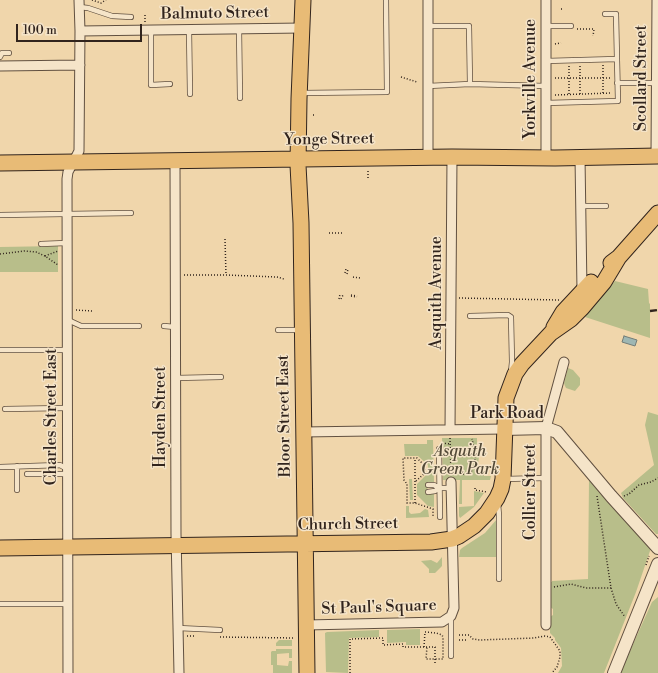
<!DOCTYPE html>
<style>
body{margin:0}
#map{position:relative;width:658px;height:673px;overflow:hidden;background:#f0d6ab;font-family:"Libre Bodoni",serif}
canvas{display:block}
.scale{position:absolute;left:16px;top:24px;width:126px;height:18px;box-sizing:border-box;border:2px solid #31241d;border-top:0;padding-left:5px;font-size:12px;line-height:14px;white-space:nowrap;color:#31241d;-webkit-text-stroke:3px #f5e4c8;paint-order:stroke}
</style>
<div id="map">
<canvas width="658" height="673"></canvas>
<div class="scale">100 m</div>
</div>
<script>
const ctx = document.querySelector('canvas').getContext('2d');
ctx.lineJoin = 'round';
function fillPath(path, color) { ctx.fillStyle = color; ctx.fill(path, 'evenodd'); }
const poly = rows => new Path2D(rows.map(r => 'M' + r).join(''));
function strokePath(path, color, width, dash) { ctx.strokeStyle = color; ctx.lineWidth = width; ctx.lineCap = dash ? 'butt' : 'round'; ctx.setLineDash(dash || []); ctx.stroke(path); }
function label(font, color, halo, rows, align = 'center') {
  ctx.font = font + ' "Libre Bodoni",serif'; ctx.lineWidth = 3; ctx.setLineDash([]); ctx.textBaseline = 'middle'; ctx.strokeStyle = halo; ctx.fillStyle = color; for (const [text, x, y, turn = 0] of rows) {
    ctx.save(); ctx.translate(x, y); ctx.rotate((+turn || 0) * Math.PI / 180); ctx.textAlign = isNaN(turn) ? turn : align; if (halo) ctx.strokeText(text, 0, 0); ctx.fillText(text, 0, 0); ctx.restore();
  }
}
fillPath(poly([
 [58,246,58,272,0,272,0,247],
 [615,281,648,289,649,303,650,304,650,338,585,317,598,300],
 [568,368,573,370,580,378,580,385,575,391,566,388,565,386,564,383],
 [648,412,658,415,658,534,656,534,623,498,621,493,654,465,645,425],
 [442,438,477,438,477,456,479,457,477,470,484,471,484,476,491,476,490,480,462,480,462,504,459,504,460,480,443,480],
 [427,440,433,440,434,482,427,483,428,494,434,494,434,507,428,506,417,495,417,484,428,473,428,465,418,456,405,456,404,444,427,444],
 [409,479,412,479,413,500,410,500],
 [592,479,651,548,636,592,604,673,558,673,562,666,561,648,555,640,555,638,550,633,550,617,553,615,553,609,550,607,549,582,552,582,552,581,588,579,589,481],
 [474,491,484,493,474,507,460,518,459,516,459,507,474,506],
 [406,506,409,506,409,512,411,514,420,513,425,509,428,510,429,517,406,518],
 [497,519,497,557,459,557,460,550,462,548,485,533],
 [442,557,442,566,435,573,429,573,429,569,421,561,431,560,437,563],
 [658,597,658,673,620,673,652,602],
 [420,629,420,645,406,645,406,642,387,643,387,630],
 [379,630,379,637,349,638,348,673,326,672,325,633,327,632],
 [279,640,292,640,292,646,276,646,276,643],
 [276,649,292,649,292,658,289,658,289,653,277,654,277,665,288,666,289,661,292,661,292,673,273,673,273,665,271,665,271,652,272,651,276,651]
]), '#b8be8a');
const water = poly([
 [624,336,637,340,635,346,622,342,624,336]
]);
fillPath(water, '#9eb7b3');
strokePath(water, '#727c77', 1);
const service = poly([
 [79,7,88,8,112,16,131,17],
 [605,14,616,14,617,59],
 [428,26,469,26,470,84,546,86],
 [546,26,571,26],
 [239,29,240,98],
 [189,30,190,94],
 [151,31,151,85,170,84],
 [0,57,2,53,9,53],
 [546,61,617,59,618,101,546,103],
 [617,83,656,83],
 [428,86,470,84],
 [301,93,387,92,386,0],
 [581,206,606,206],
 [0,215,131,213],
 [41,244,66,243],
 [470,316,508,315,511,317,512,362,511,372],
 [68,320,81,326,139,326],
 [164,326,175,327],
 [278,330,300,330],
 [0,350,67,350],
 [176,378,221,377],
 [5,409,67,408],
 [439,449,440,517],
 [17,466,17,490],
 [0,467,60,465,67,469],
 [27,474,67,474],
 [505,479,545,478],
 [428,485,434,485,439,488],
 [428,492,435,491,439,488,451,488],
 [498,503,499,516,499,579],
 [0,604,68,604],
 [178,628,220,630],
 [451,656,451,616]
]);
const minor = poly([
 [428,0,428,157],
 [546,0,546,157],
 [80,31,302,28],
 [0,66,80,65],
 [656,156,657,0],
 [580,157,582,291],
 [175,161,176,534,179,673],
 [450,430,452,157],
 [303,432,504,429],
 [306,625,442,622,451,616,454,608,451,482],
 [546,625,546,428,564,362],
 [68,673,67,179,68,172,79,151,80,31,79,0]
]);
const tertiary = poly([
 [504,429,546,428,557,432,611,496,658,548],
 [614,673,658,564]
]);
const primary = poly([
 [303,0,299,99,298,165,301,223,307,673],
 [0,163,452,157,555,158,658,156],
 [611,263,619,257,658,213],
 [554,327,563,312,591,282],
 [0,548,431,542,452,539,459,536,474,526,487,513,497,498,501,489,503,479,506,398,515,374,522,364,551,333,571,319,582,308,604,282,619,257]
]);
strokePath(service, '#615040', 6);
strokePath(minor, '#615040', 11);
strokePath(tertiary, '#615040', 14);
strokePath(primary, '#31241d', 17);
strokePath(poly([
 [92,0,101,3,106,0],
 [561,9,562,9],
 [145,15,145,22],
 [577,29,594,29,593,36],
 [555,44,561,43],
 [603,65,603,93],
 [569,66,569,94],
 [580,66,580,94],
 [401,77,417,82],
 [555,78,611,78],
 [555,95,611,93],
 [313,115,315,115],
 [368,178,368,170],
 [329,233,342,233],
 [225,239,226,275],
 [0,254,24,251,36,252,45,256,58,265],
 [45,256,58,251],
 [345,273,346,269],
 [347,274,348,269],
 [184,275,226,275,277,277,284,279],
 [353,277,360,278],
 [351,295,357,296],
 [351,296,357,297],
 [459,298,559,300],
 [339,299,340,294],
 [341,299,343,295],
 [76,310,92,311],
 [450,438,451,474],
 [442,443,450,444],
 [450,467,461,474,465,474,471,472,474,466,475,459,475,452,472,439],
 [416,481,425,473,425,466,417,458,403,458,404,480,407,484,407,503,415,503,433,509,433,516],
 [475,488,475,490,487,492],
 [597,496,611,588,616,604,625,617],
 [624,496,629,494,639,485,651,482,658,478],
 [415,503,415,458],
 [646,565,649,556],
 [554,587,571,584,586,588,611,588],
 [425,632,436,633,442,635,443,637,443,659,426,659,427,647],
 [459,635,469,635,473,639,480,640,534,638,545,636,550,637,560,651,560,657,557,667,552,673],
 [187,636,194,636],
 [220,637,294,638],
 [459,640,467,640],
 [424,647,425,632],
 [350,673,350,639,383,638,383,645,403,644,403,647,435,647,435,663]
]), '#31241d', 1.5, [1, 2]);
strokePath(service, '#f5e4c8', 4.5);
strokePath(minor, '#f5e4c8', 9);
strokePath(tertiary, '#f5e4c8', 12);
strokePath(primary, '#e8bb76', 15);
strokePath(poly([
 [650,311,658,310]
]), '#31241d', 2.5, [7, 7]);
label('16px', '#31241d', '#f5e4c8', [
 ["Balmuto Street",215,14,-1],
 ["Scollard Street",642,78,-90],
 ["Yorkville Avenue",531,79,-90],
 ["Yonge Street",329,140,-1],
 ["Asquith Avenue",437,293,-90],
 ["Park Road",507,414],
 ["Bloor Street East",285,416,-91],
 ["Charles Street East",52,417,-90],
 ["Hayden Street",161,417,-90],
 ["Collier Street",531,492,-90],
 ["Church Street",348,525,-1],
 ["St Paul's Square",379,608,-2]
]);
label('italic 16px', '#534a38', '#f5e4c8', [
 ["Asquith",460,452],
 ["Green Park",460,470]
]);
</script>
